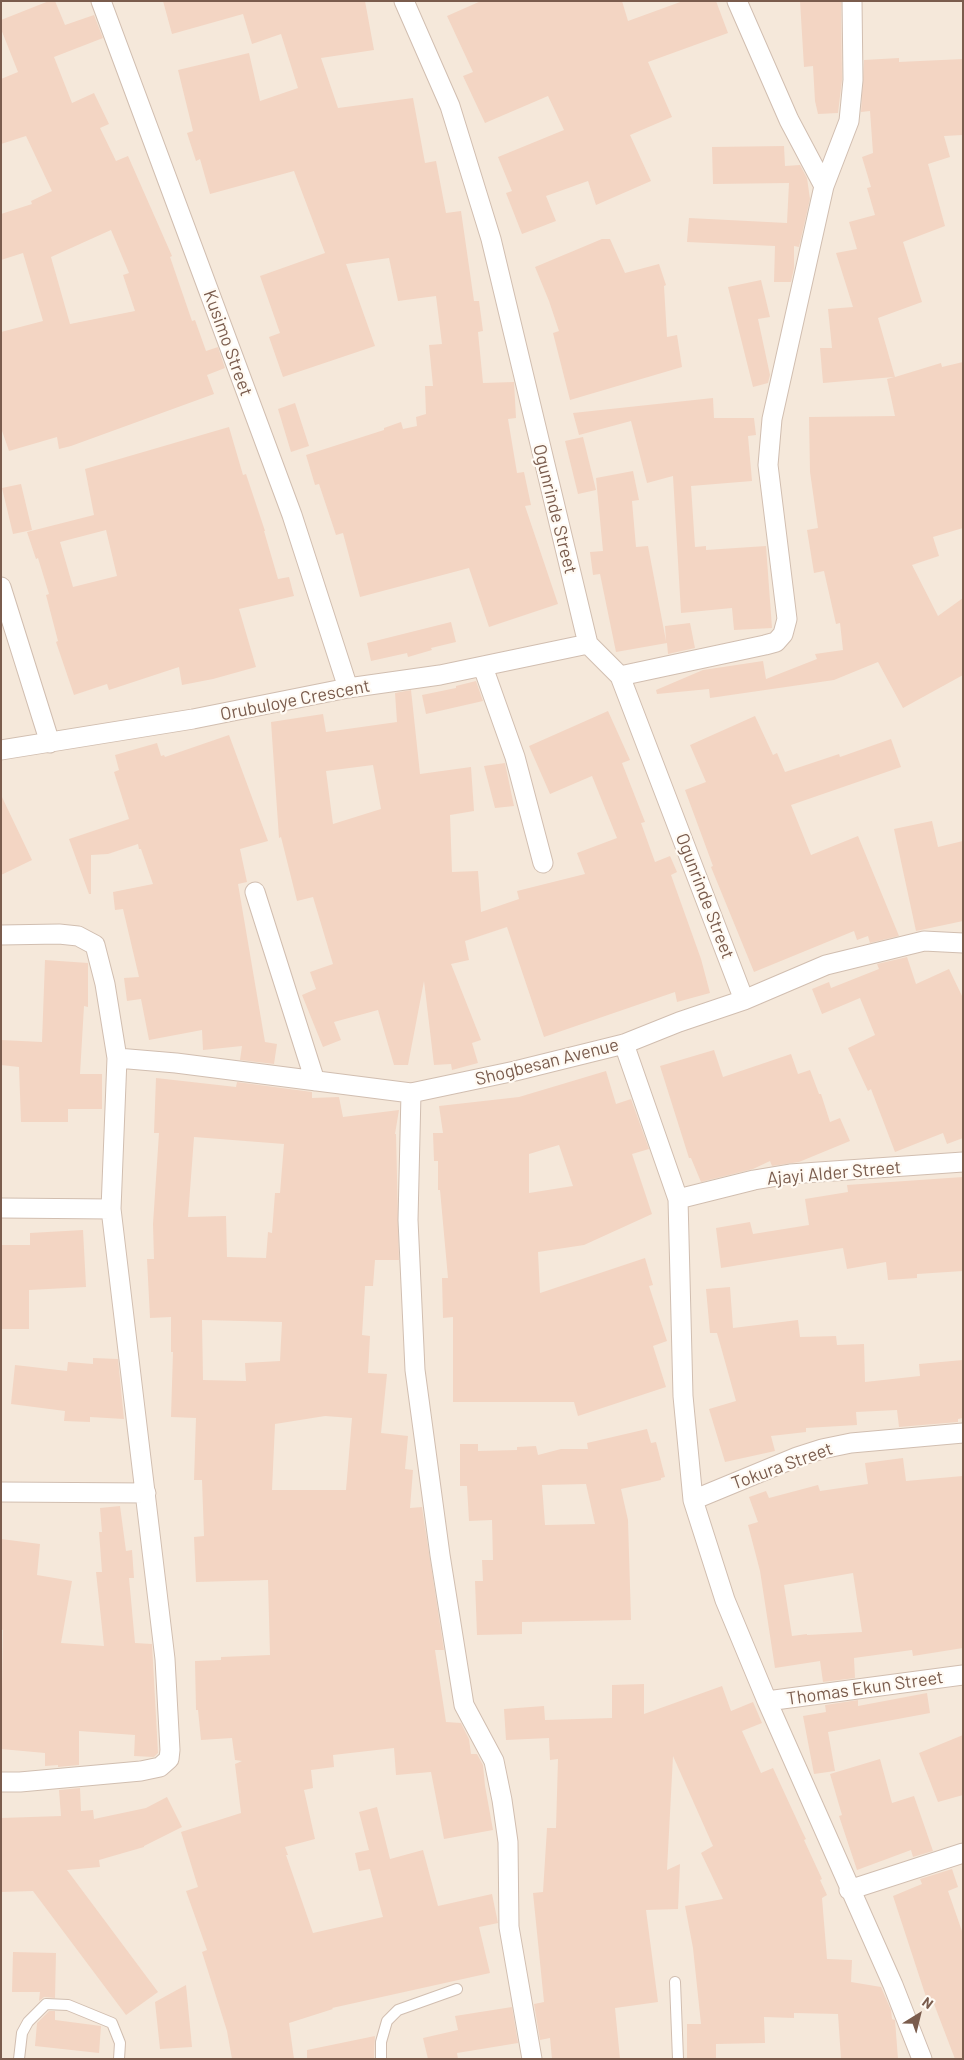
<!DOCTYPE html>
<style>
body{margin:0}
#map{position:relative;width:964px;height:2060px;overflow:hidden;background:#fdf6ec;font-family:Barlow,sans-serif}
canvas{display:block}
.frame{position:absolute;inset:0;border:2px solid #7a5c4d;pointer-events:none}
.north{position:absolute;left:894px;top:1990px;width:50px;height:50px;-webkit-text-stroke:4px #fffaf3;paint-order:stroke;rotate:36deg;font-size:14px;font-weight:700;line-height:20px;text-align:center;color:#7a5c4d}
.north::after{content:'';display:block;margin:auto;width:18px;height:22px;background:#7a5c4d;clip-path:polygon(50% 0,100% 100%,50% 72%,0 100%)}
</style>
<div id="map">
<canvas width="964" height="2060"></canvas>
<div class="frame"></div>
<div class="north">N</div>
</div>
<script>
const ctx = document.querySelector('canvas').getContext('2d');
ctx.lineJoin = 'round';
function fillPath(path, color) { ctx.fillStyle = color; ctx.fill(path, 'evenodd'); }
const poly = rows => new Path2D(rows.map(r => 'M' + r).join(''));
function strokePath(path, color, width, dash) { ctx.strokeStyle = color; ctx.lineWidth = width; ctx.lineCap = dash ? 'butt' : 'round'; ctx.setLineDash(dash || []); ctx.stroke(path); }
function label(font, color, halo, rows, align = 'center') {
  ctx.font = font + ' Barlow,sans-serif'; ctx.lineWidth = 4.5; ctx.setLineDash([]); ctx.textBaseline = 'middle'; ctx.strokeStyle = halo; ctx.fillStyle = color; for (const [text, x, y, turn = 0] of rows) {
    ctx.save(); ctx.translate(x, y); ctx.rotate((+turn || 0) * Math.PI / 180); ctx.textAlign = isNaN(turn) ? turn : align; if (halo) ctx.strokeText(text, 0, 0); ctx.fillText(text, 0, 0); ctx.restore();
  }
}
fillPath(poly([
 [1,1,963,1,963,2059,1,2059]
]), '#f5e8da');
fillPath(poly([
 [49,1,55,1,65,25,94,15,103,38,54,57,72,103,94,93,109,124,100,128,116,161,128,156,172,256,170,257,192,321,195,320,206,351,218,347,225,368,207,375,214,394,71,446,59,449,57,437,9,451,1,428,1,332,43,321,23,253,1,260,1,214,32,204,31,201,52,191,26,136,1,144,1,79,18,72,1,29,1,20],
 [111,230,129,273,123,275,135,311,70,324,51,257],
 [163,1,365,1,374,50,321,58,338,108,413,98,425,163,436,161,446,213,461,211,474,301,479,301,483,331,478,332,483,383,514,382,516,418,508,419,517,473,524,472,531,505,525,506,558,604,489,627,469,568,360,597,343,533,336,535,319,484,315,485,306,455,384,430,384,428,401,422,403,429,417,426,416,417,426,414,425,386,433,386,429,345,442,344,436,296,398,301,389,258,346,264,375,346,283,377,269,337,280,333,260,276,325,253,294,171,210,194,200,159,196,161,187,133,193,131,178,70,249,53,260,101,298,88,281,34,252,44,243,14,172,34],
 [481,1,622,1,628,21,683,1,716,1,728,33,648,62,672,117,630,135,651,181,596,205,588,181,546,196,556,221,522,234,506,193,512,191,498,157,564,130,548,96,485,123,463,76,473,72,447,16],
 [800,1,841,1,842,80,838,113,818,114,815,101,813,66,804,67],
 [899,58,899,62,963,59,963,135,944,136,950,157,928,164,945,226,903,242,922,302,878,318,895,377,941,363,942,367,963,362,963,528,933,537,939,556,912,565,938,616,963,598,963,675,903,708,878,662,834,680,710,698,709,689,657,694,656,690,703,670,763,661,766,679,817,659,815,654,843,650,840,623,836,624,824,571,814,573,807,530,818,528,810,472,809,417,895,416,887,379,894,377,823,383,820,348,832,348,828,309,853,307,836,253,857,249,849,222,875,215,867,188,871,187,862,157,873,153,870,111,861,112,864,60],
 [784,146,785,166,800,165,807,178,810,199,799,247,794,246,794,268,791,282,774,282,775,246,687,242,689,218,787,223,789,183,713,184,712,147],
 [602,239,610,239,625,273,659,264,666,285,664,286,667,337,677,335,682,367,570,400,553,333,559,331,549,301,535,267],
 [761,280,770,317,758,319,770,375,768,383,753,387,728,287],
 [713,398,714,418,754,418,756,435,748,436,752,481,691,486,695,547,706,546,706,550,766,546,772,628,734,630,732,608,681,613,673,476,647,483,631,421,579,435,573,413],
 [295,403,309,446,291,452,278,409],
 [229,427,243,475,246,474,265,531,264,531,278,579,289,577,294,596,239,609,256,667,213,679,182,685,179,667,109,690,107,684,74,695,56,642,58,641,46,595,49,594,38,558,36,559,27,532,94,515,85,469],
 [106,530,117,576,73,587,60,542],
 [583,437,596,490,578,494,565,441],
 [633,471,639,500,632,501,636,547,648,546,666,641,665,626,690,623,695,648,668,654,667,643,616,652,600,574,593,575,590,552,603,551,596,478],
 [21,484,32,530,13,534,2,488],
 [451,622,456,642,431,648,432,650,408,657,407,653,371,661,367,643],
 [476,681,483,701,426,714,422,695,456,688,456,686],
 [411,690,420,774,471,767,474,811,450,815,452,872,478,871,481,912,519,899,517,891,585,874,577,853,617,838,592,776,550,794,529,746,608,711,630,760,622,763,645,822,641,823,655,862,670,856,677,872,671,875,701,959,710,993,677,1002,675,992,544,1037,507,927,465,941,469,960,451,964,481,1040,472,1043,478,1063,452,1070,451,1064,434,1065,424,981,408,1065,394,1065,378,1010,334,1022,341,1040,323,1047,302,995,316,989,310,972,333,964,313,897,297,901,281,837,279,838,271,722,323,714,326,732,397,722,395,693],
 [373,765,381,809,333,824,326,771],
 [755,716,773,755,777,753,785,772,839,754,840,757,891,739,901,767,791,805,811,855,858,836,899,936,870,943,868,936,857,940,854,931,754,972,711,867,713,866,685,790,706,782,690,745],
 [229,735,268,841,240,849,247,882,238,884,265,1042,277,1044,274,1064,240,1060,242,1046,203,1050,202,1030,149,1040,141,999,127,1001,124,978,139,977,123,909,115,910,113,892,153,884,141,849,139,849,138,844,108,854,91,855,91,894,89,894,69,839,129,819,114,772,119,770,115,755,157,743,161,756,164,755,165,757],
 [505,763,514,806,495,808,484,766],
 [1,795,32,860,1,875],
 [932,821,938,847,963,841,963,921,916,931,894,829],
 [907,957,916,984,949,969,963,998,963,1138,947,1144,943,1133,895,1152,871,1089,868,1091,848,1048,875,1035,860,998,822,1014,812,989,829,982,831,988,879,969,877,964],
 [45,960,88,963,88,1007,84,1006,80,1074,102,1074,102,1109,68,1109,68,1122,21,1122,19,1067,1,1065,1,1040,42,1042],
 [714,1050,723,1077,791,1054,798,1074,810,1070,819,1094,821,1094,830,1122,840,1118,850,1141,799,1162,772,1166,770,1161,753,1169,701,1182,691,1158,689,1158,660,1066],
 [606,1071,616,1104,631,1099,649,1149,632,1154,652,1214,584,1245,538,1252,540,1293,645,1258,653,1285,649,1286,667,1341,653,1346,666,1387,578,1416,574,1402,453,1402,453,1317,443,1318,442,1278,448,1278,440,1190,438,1190,438,1161,434,1161,433,1133,443,1133,439,1106,519,1097],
 [559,1145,573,1186,529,1193,529,1154],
 [156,1078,236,1087,237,1082,312,1092,312,1098,339,1097,343,1117,399,1110,395,1134,396,1134,399,1260,375,1260,373,1286,365,1286,362,1335,370,1336,368,1373,387,1374,381,1433,408,1436,405,1469,413,1470,410,1508,422,1507,444,1650,435,1650,446,1722,461,1723,469,1739,471,1754,477,1754,483,1765,485,1786,493,1830,444,1839,431,1772,396,1775,394,1748,333,1755,334,1767,311,1770,313,1788,304,1790,315,1839,285,1847,288,1855,286,1855,313,1933,383,1917,370,1869,359,1871,355,1853,369,1850,359,1812,377,1807,390,1859,423,1850,438,1906,492,1894,498,1923,479,1927,490,1973,332,2008,333,2009,289,2023,294,2059,232,2059,227,2031,202,1952,207,1950,186,1891,198,1887,181,1832,241,1813,235,1764,242,1761,235,1760,232,1738,201,1740,198,1710,196,1710,195,1661,221,1660,221,1657,270,1655,268,1580,196,1582,194,1537,204,1536,202,1480,194,1480,196,1418,171,1417,173,1352,171,1352,171,1317,150,1318,147,1259,154,1259,153,1224,159,1133,154,1133],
 [194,1137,284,1144,280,1193,275,1193,272,1233,268,1232,266,1258,227,1257,226,1216,188,1217],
 [202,1320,282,1322,280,1361,245,1363,246,1381,203,1380],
 [325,1416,352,1418,346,1490,272,1490,275,1424],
 [963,1177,963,1271,917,1274,917,1278,888,1280,886,1262,847,1269,843,1248,721,1268,716,1228,750,1222,753,1234,809,1225,805,1199,848,1192,847,1185],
 [83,1230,86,1287,29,1290,29,1329,1,1329,1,1245,30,1245,30,1233],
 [730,1287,733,1328,798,1320,800,1337,836,1336,837,1345,864,1344,865,1382,920,1376,919,1364,963,1360,963,1418,958,1419,958,1422,899,1427,897,1410,856,1412,857,1425,806,1428,806,1432,771,1436,775,1451,725,1462,709,1409,736,1401,717,1333,710,1333,706,1289],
 [93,1358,118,1359,124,1419,90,1417,90,1422,64,1421,65,1411,11,1404,15,1365,67,1371,68,1362,93,1364],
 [647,1429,651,1443,656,1442,665,1477,661,1478,661,1480,621,1489,628,1520,631,1620,522,1622,522,1634,477,1635,475,1581,483,1581,482,1560,493,1560,492,1520,469,1521,467,1486,460,1486,460,1444,478,1444,478,1451,517,1450,517,1447,536,1446,538,1455,561,1449,588,1449,587,1443],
 [586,1484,595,1524,545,1525,542,1485],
 [903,1458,906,1481,963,1476,963,1648,913,1656,912,1650,854,1658,855,1678,823,1682,820,1661,775,1668,760,1571,748,1525,758,1522,749,1497,766,1491,769,1498,818,1485,820,1491,868,1484,865,1463],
 [853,1573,862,1632,807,1635,807,1634,792,1636,784,1585],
 [120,1506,126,1551,132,1550,134,1578,129,1578,135,1643,152,1644,158,1753,154,1757,134,1756,135,1735,79,1731,79,1765,58,1767,58,1765,45,1766,45,1753,1,1749,3,1630,1,1629,1,1539,40,1544,37,1575,72,1581,61,1643,104,1646,96,1572,102,1572,99,1532,102,1532,100,1508],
 [644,1684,644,1714,722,1686,731,1711,753,1702,762,1723,742,1731,761,1773,773,1768,802,1831,806,1839,804,1840,822,1879,820,1880,827,1895,822,1898,827,1959,852,1960,851,1982,881,1987,891,2010,892,2019,895,2020,898,2059,841,2059,838,2014,794,2013,794,2018,764,2017,765,2043,716,2044,716,2059,687,2059,687,2024,701,2024,693,1948,685,1906,723,1899,701,1853,713,1846,673,1756,667,1870,680,1864,678,1909,646,1910,658,2002,615,2008,620,2059,552,2059,550,2038,540,2040,534,2004,544,2002,533,1893,543,1892,547,1828,556,1828,558,1759,550,1760,549,1738,506,1740,504,1709,544,1706,545,1720,612,1718,612,1685],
 [927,1693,930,1713,828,1732,835,1771,814,1774,803,1716,826,1712,825,1705,858,1700,858,1706],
 [963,1735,963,1795,938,1802,919,1753],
 [880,1759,892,1803,914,1796,933,1851,913,1857,911,1850,857,1870,839,1816,842,1815,830,1774],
 [80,1788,81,1811,93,1810,94,1819,146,1808,167,1797,182,1827,144,1846,144,1847,99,1860,100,1867,67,1870,158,1992,126,2015,33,1891,1,1892,1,1818,61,1816,59,1790],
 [952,1869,958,1887,948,1891,963,1934,963,2059,955,2059,934,2004,929,2006,893,1896,922,1884,920,1879],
 [13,1952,56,1953,55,1998,44,1997,39,2001,40,1992,12,1992],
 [186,1985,192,2047,160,2049,155,2002],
 [512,2007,518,2043,457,2053,458,2059,428,2059,423,2038,458,2030,455,2016],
 [49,2011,55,2011,55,2020,101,2026,99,2053,35,2046,37,2023],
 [375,2036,374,2059,307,2059,307,2050]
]), '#f3d5c3');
const service = poly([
 [675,1982,678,2059],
 [19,2059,22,2033,28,2022,46,2004,68,2005,112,2023,120,2043,119,2059],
 [381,2059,381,2042,387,2021,398,2010,457,1989]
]);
const minor = poly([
 [101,1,292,515,348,688],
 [404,1,450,106,491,239,588,644,620,676,744,1000],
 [737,1,789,120,824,186],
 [1,587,50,743],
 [483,667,515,757,543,863],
 [620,676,765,645,776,642,783,634,787,619,768,465,772,419,824,186,849,121,853,80,852,1],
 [1,750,193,719,348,688,440,675,588,644],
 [255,892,315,1081],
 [1,935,59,934,78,936,95,945,105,984,117,1058,111,1209,165,1659,170,1750,169,1759,160,1767,141,1771,20,1782,1,1782],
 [624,1044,678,1199,683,1396,693,1500,725,1600,767,1701,893,1985,922,2059],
 [117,1058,176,1063,411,1093,515,1071,624,1044,679,1022,744,1000,826,965,924,941,963,943],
 [411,1093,408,1220,415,1370,440,1555,464,1705,494,1761,502,1800,508,1842,509,1927,532,2059],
 [678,1199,754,1180,790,1174,963,1162],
 [1,1208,111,1209],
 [1,1492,146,1493],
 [693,1500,797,1457,822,1449,851,1443,963,1433],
 [767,1701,963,1675],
 [849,1890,963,1853]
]);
strokePath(service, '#d1beb0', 12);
strokePath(minor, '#d1beb0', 21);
strokePath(service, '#fff', 10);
strokePath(minor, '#fff', 19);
label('18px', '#7a5c4d', '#fffaf3', [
 ["Kusimo Street",228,343,70],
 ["Ogunrinde Street",555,509,76],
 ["Orubuloye Crescent",295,700,-11],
 ["Ogunrinde Street",705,896,69],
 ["Shogbesan Avenue",547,1062,-14],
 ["Ajayi Alder Street",834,1173,-5],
 ["Tokura Street",782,1466,-20],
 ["Thomas Ekun Street",865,1688,-8]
]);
</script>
